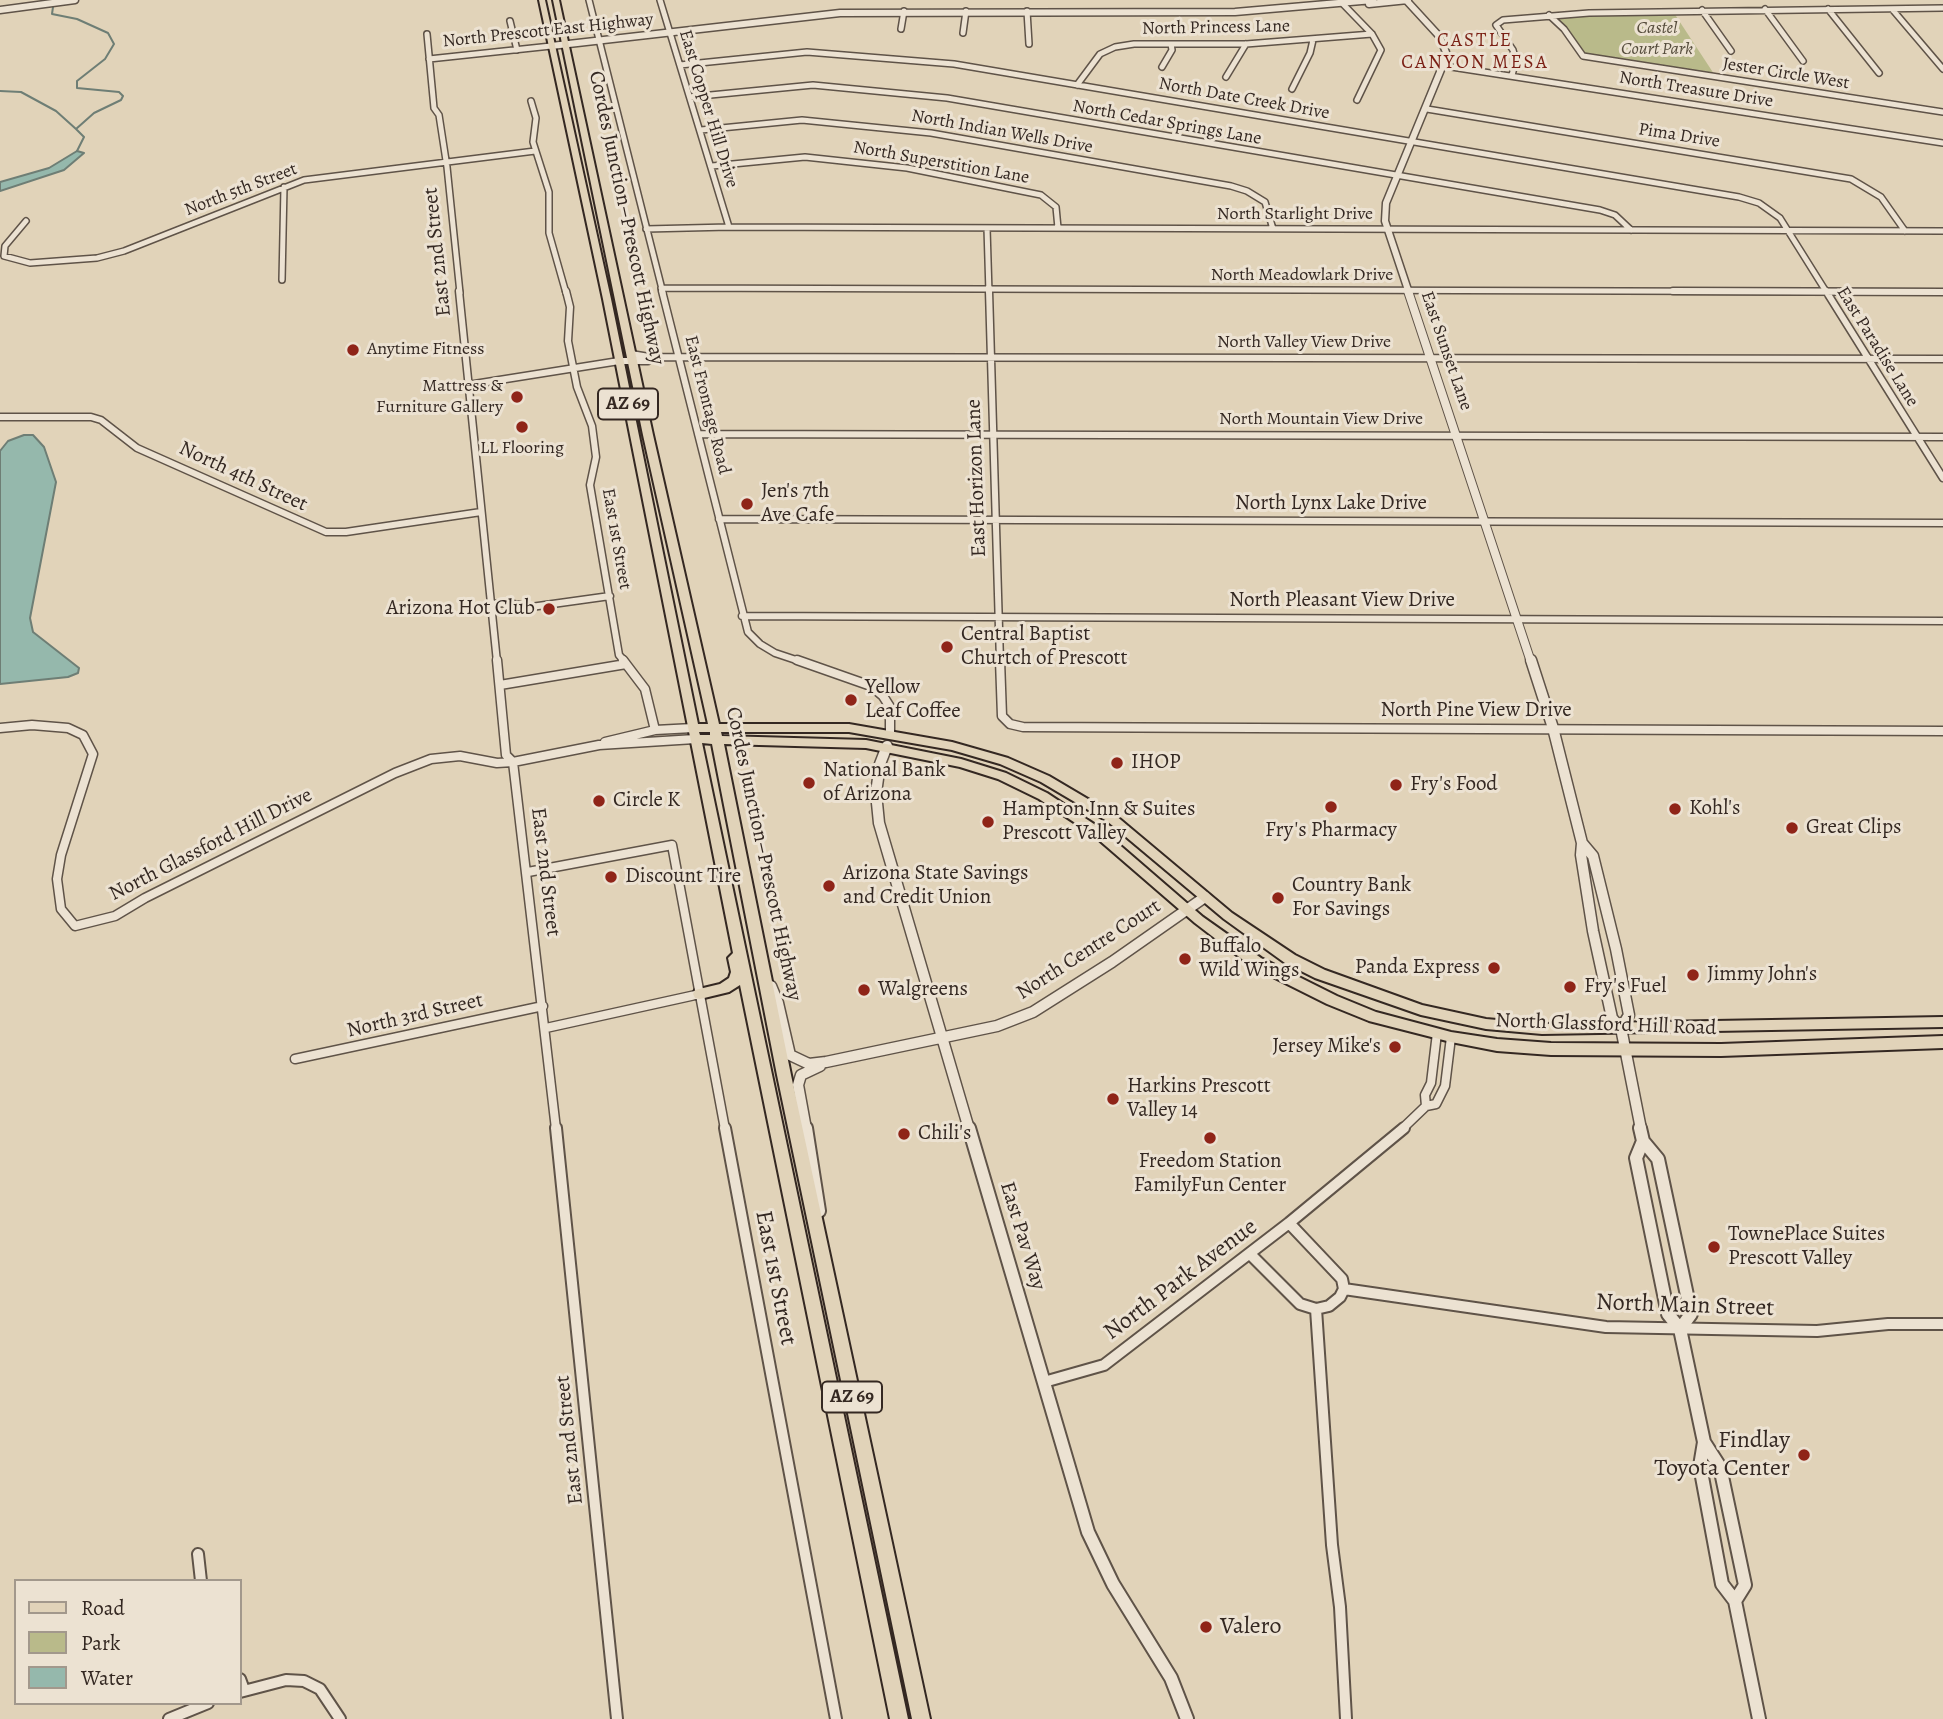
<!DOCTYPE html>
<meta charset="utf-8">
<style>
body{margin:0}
#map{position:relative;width:1943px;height:1719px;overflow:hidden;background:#e1d3b9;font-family:Alegreya,serif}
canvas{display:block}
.legend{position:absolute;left:14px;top:1579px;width:228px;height:126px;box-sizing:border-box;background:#ece2d2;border:2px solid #a2988c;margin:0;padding:9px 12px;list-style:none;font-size:21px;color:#342822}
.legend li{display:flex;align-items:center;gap:14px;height:35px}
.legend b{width:35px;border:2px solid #a2988c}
</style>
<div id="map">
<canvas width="1943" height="1719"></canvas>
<ul class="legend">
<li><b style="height:9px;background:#e1d3b9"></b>Road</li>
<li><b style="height:19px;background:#b9ba8a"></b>Park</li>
<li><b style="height:19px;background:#95b8ac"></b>Water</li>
</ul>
</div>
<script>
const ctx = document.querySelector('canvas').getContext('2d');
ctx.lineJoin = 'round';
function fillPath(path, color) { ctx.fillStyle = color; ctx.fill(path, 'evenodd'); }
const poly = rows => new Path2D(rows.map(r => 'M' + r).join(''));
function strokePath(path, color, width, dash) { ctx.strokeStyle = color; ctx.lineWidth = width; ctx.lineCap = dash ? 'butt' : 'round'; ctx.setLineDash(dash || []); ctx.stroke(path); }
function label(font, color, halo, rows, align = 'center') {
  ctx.font = font + ' Alegreya,serif'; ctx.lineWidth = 6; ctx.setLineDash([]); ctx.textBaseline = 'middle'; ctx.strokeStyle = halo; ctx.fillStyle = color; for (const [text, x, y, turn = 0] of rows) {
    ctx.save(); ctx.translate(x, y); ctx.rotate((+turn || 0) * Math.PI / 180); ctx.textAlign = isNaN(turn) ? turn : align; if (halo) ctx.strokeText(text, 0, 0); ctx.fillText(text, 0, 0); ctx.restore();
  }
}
fillPath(poly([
 [1672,10,1716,77,1583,56,1549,15]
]), '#b9ba8a');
const water = poly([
 [77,151,84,153,64,170,0,191,0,182,49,168,77,151],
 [24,435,33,435,44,447,56,482,30,618,33,632,79,668,78,673,68,677,0,684,0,451,8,441,24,435]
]);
fillPath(water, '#95b8ac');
strokePath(water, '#6e7e75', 2);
strokePath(poly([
 [53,7,52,14,77,19,108,33,114,44,105,59,77,81,77,88,119,92,123,96,121,100,94,113,76,129,84,137,77,151],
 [0,91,21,92,56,111,76,129]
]), '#6e7e75', 2);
const minorFar3 = poly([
 [589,0,663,293],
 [660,0,729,227],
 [1342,3,1372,34,1381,50,1357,100],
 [1765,9,1803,61],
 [1828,9,1879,73],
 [1892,9,1943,69],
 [1702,10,1731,51],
 [1027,11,1029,44],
 [1549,15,1564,29,1583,56,1943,112],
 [510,21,517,50],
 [901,29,904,11],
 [963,33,966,11],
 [427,34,434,108,439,115,447,167,460,293],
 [429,59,551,46],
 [680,65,807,52,954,64,1739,197,1759,203,1780,218,1827,293],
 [1445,66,1943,143],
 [1162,67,1172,50,1171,44],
 [1512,75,1516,61,1513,50,1496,25,1503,20,1589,13,1943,8],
 [1226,77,1246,44],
 [1077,85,1100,54,1115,47,1134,44,1246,44,1372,34],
 [1292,89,1310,53,1313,40],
 [690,97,813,85,947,98,1600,210,1615,215,1631,230],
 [531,101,536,118,533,142,549,192,549,233,566,293],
 [1427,109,1851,179,1881,197,1905,231],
 [701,130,802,120,931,133,1231,186,1247,191,1265,202,1273,229],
 [712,166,805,157,907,168,1041,195,1056,207,1058,228],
 [26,221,5,246,4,256,30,263,97,258,124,251,304,180,535,151],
 [987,228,989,293],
 [646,229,729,227,1943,231],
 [282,280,284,187],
 [661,288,1943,292]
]);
const minorFar2 = poly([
 [459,291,497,662],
 [566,291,570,307,568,341,577,387,592,426,596,457,590,485,619,655,625,662],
 [662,291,748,632,760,644,775,653,802,662],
 [989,291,1000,662],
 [1673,291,1943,292],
 [1826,291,1943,478],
 [631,354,649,357,1943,359],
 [468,385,619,361,648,361],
 [0,417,91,417,101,420,137,448,326,532,346,532,481,512],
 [698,434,1943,437],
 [719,519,1943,523],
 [491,604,507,603,531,607,610,596],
 [742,616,1943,621]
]);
const minorFar1 = poly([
 [497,660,506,755,513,762,556,1129],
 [623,660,645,689,655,730],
 [797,660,871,686,883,696,890,707,890,733],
 [1000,660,1002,716,1010,724,1023,727,1943,731],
 [500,685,626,664],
 [0,728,32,725,68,728,83,735,93,754,61,855,57,879,61,909,75,926,115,916,145,898,395,773,431,759,460,756,497,763,513,762,599,745,695,739],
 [605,742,655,730,693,728],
 [528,872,672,845,725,1129],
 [546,1028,700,994],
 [295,1059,543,1006],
 [1426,1106,1436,1104,1445,1086,1451,1037],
 [1426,1106,1425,1095,1431,1083,1437,1033],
 [1402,1129,1426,1106]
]);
const minor = poly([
 [556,1128,617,1719],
 [725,1128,836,1719],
 [1250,1254,1300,1304,1316,1309,1329,1306,1340,1297,1344,1289,1342,1279,1289,1223],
 [1344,1289,1606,1327,1817,1331,1888,1324,1943,1324],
 [1316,1309,1332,1545,1340,1607,1346,1719],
 [1044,1382,1104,1365,1289,1223,1404,1128],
 [198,1554,201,1581],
 [240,1679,244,1690],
 [240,1692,286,1680,304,1681,320,1689,340,1719],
 [169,1719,208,1703]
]);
const tertiaryFar3 = poly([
 [1406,0,1440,37,1447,55,1386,203,1385,221,1409,293],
 [1369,4,1408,0],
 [0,10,75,0],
 [551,46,840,13,1235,12,1373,0]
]);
const tertiaryFar2 = poly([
 [1408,291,1531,662]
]);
const tertiaryFar1 = poly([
 [1531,660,1553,728,1582,843,1581,855,1593,931,1612,1018,1621,1028,1641,1129],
 [887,746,880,764,876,793,879,823,969,1129],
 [1582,843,1593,856,1616,949,1629,1015,1621,1028],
 [771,986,778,1003,790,1055,809,1064,826,1062,997,1026,1033,1012,1112,962,1205,897],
 [806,1129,798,1085,801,1075,820,1066]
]);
const tertiary = poly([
 [806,1128,819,1211],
 [969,1128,1088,1532,1113,1584,1171,1678,1187,1719],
 [1640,1128,1643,1141],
 [1643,1141,1658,1159,1691,1314,1680,1329,1668,1314,1636,1158,1643,1141],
 [1680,1329,1704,1442,1720,1467,1745,1585,1735,1601],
 [1704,1442,1700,1466,1722,1584,1735,1601,1759,1719]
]);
const primary = poly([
 [539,0,545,0,611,299,698,724,708,724,643,435,553,0,559,0,653,435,719,724,849,724,952,742,1008,758,1049,776,1115,815,1232,913,1295,955,1325,970,1422,1005,1486,1019,1542,1024,1943,1017,1943,1027,1542,1034,1486,1029,1421,1015,1315,978,1285,963,1224,919,1107,821,1041,782,1000,764,952,750,849,732,721,732,722,736,866,740,961,759,1006,773,1047,793,1100,828,1203,917,1261,958,1337,996,1376,1012,1451,1032,1497,1039,1551,1043,1721,1044,1943,1036,1943,1048,1721,1056,1551,1055,1497,1051,1451,1042,1369,1021,1327,1004,1251,966,1195,923,1092,834,1039,799,998,779,960,767,866,748,724,744,791,1075,930,1719,912,1719,777,1075,712,744,702,743,908,1719,890,1719,740,985,729,992,700,999,695,998,693,994,695,990,720,984,729,978,731,972,728,958,733,953,603,299,539,0],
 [699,732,710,732,710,735,700,735,699,732]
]);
strokePath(minorFar3, '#5f5348', 8);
strokePath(minorFar2, '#5f5348', 9);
strokePath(minorFar1, '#5f5348', 11);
strokePath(minor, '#5f5348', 14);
strokePath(tertiaryFar3, '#5f5348', 9);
strokePath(tertiaryFar2, '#5f5348', 10);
strokePath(tertiaryFar1, '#5f5348', 13);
strokePath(tertiary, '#5f5348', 16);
strokePath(primary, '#342822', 4);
strokePath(minorFar3, '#ece2d2', 5);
strokePath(minorFar2, '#ece2d2', 6);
strokePath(minorFar1, '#ece2d2', 8);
strokePath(minor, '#ece2d2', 10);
strokePath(tertiaryFar3, '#ece2d2', 6);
strokePath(tertiaryFar2, '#ece2d2', 8);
strokePath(tertiaryFar1, '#ece2d2', 10);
strokePath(tertiary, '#ece2d2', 12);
fillPath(primary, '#e1d3b9');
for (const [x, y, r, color] of [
 [353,350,7,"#8f2418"],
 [517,397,7,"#8f2418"],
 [522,427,7,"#8f2418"],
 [747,504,7,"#8f2418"],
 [549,609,7,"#8f2418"],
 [947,647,7,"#8f2418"],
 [851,700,7,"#8f2418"],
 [1117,763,7,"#8f2418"],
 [809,783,7,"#8f2418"],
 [1396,785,7,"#8f2418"],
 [599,801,7,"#8f2418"],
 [1331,807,7,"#8f2418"],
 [1675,809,7,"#8f2418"],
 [988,822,7,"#8f2418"],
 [1792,828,7,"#8f2418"],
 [611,877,7,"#8f2418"],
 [829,886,7,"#8f2418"],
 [1278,898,7,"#8f2418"],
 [1185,959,7,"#8f2418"],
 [1494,968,7,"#8f2418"],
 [1693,975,7,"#8f2418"],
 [1570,987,7,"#8f2418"],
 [864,990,7,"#8f2418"],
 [1395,1047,7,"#8f2418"],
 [1113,1099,7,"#8f2418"],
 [904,1134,7,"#8f2418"],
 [1210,1138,7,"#8f2418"],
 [1714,1247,7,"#8f2418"],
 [1804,1455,7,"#8f2418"],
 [1206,1627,7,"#8f2418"]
]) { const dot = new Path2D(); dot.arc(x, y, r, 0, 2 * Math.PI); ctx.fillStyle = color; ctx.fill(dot); strokePath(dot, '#ece2d2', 2.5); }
label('18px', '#342822', '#ece2d2', [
 ["North Princess Lane",1216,28,-1],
 ["North Prescott East Highway",548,31,-6],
 ["Jester Circle West",1786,74,9],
 ["North Treasure Drive",1696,90,9],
 ["North Date Creek Drive",1244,99,10],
 ["East Copper Hill Drive",708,109,73],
 ["North Cedar Springs Lane",1167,123,10],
 ["North Indian Wells Drive",1002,132,10],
 ["Pima Drive",1679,136,9],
 ["North Superstition Lane",941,163,10],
 ["North 5th Street",241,190,-21],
 ["North Starlight Drive",1295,215],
 ["North Meadowlark Drive",1302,276],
 ["North Valley View Drive",1304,343],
 ["East Paradise Lane",1877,347,58],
 ["East Sunset Lane",1446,351,71],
 ["East Frontage Road",707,405,76],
 ["North Mountain View Drive",1321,420],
 ["East 1st Street",616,539,80]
]);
label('italic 18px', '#554c3c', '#ece2d2', [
 ["Castel",1657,29],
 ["Court Park",1657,50]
]);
label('18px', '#342822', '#ece2d2', [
 ["Anytime Fitness",367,350],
 ["Mattress &",503,387,"right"],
 ["Furniture Gallery",503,408,"right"],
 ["LL Flooring",522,449,"center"]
], 'left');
ctx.letterSpacing = '2px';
label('19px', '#7a1f14', '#ece2d2', [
 ["CASTLE",1475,41],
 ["CANYON MESA",1475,63]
]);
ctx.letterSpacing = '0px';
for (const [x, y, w] of [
 [628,404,60],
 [852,1397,60]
]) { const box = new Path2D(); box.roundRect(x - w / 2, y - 15.5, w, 31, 5); ctx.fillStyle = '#ece2d2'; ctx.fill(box); strokePath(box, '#342822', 2); }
label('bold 19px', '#342822', null, [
 ["AZ 69",628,404],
 ["AZ 69",852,1397]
]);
label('21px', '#342822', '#ece2d2', [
 ["Cordes Junction–Prescott Highway",626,218,78],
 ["East 2nd Street",438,252,-96],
 ["North 4th Street",243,477,25],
 ["East Horizon Lane",977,478,-92],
 ["North Lynx Lake Drive",1331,504],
 ["North Pleasant View Drive",1342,601],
 ["North Pine View Drive",1476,711],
 ["North Glassford Hill Drive",211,845,-27],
 ["Cordes Junction–Prescott Highway",763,854,78],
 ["East 2nd Street",545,872,83],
 ["North Centre Court",1089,950,-33],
 ["North 3rd Street",415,1016,-13],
 ["North Glassford Hill Road",1606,1025,2],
 ["East Pav Way",1022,1236,73],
 ["East 2nd Street",570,1440,-96]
]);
label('21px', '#342822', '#ece2d2', [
 ["Jen's 7th",761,492],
 ["Ave Cafe",761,516],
 ["Arizona Hot Club",535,609,"right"],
 ["Central Baptist",961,635],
 ["Churtch of Prescott",961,659],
 ["Yellow",865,688],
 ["Leaf Coffee",865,712],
 ["IHOP",1131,763],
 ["National Bank",823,771],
 ["of Arizona",823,795],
 ["Fry's Food",1410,785],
 ["Circle K",613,801],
 ["Kohl's",1689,809],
 ["Hampton Inn & Suites",1002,810],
 ["Prescott Valley",1002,834],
 ["Great Clips",1806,828],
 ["Fry's Pharmacy",1331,831,"center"],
 ["Arizona State Savings",843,874],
 ["and Credit Union",843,898],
 ["Discount Tire",625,877],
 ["Country Bank",1292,886],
 ["For Savings",1292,910],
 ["Buffalo",1199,947],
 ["Wild Wings",1199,971],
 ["Panda Express",1480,968,"right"],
 ["Jimmy John's",1707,975],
 ["Fry's Fuel",1584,987],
 ["Walgreens",878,990],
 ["Jersey Mike's",1381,1047,"right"],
 ["Harkins Prescott",1127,1087],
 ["Valley 14",1127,1111],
 ["Chili's",918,1134],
 ["Freedom Station",1210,1162,"center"],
 ["FamilyFun Center",1210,1186,"center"],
 ["TownePlace Suites",1728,1235],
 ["Prescott Valley",1728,1259]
], 'left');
label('24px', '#342822', '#ece2d2', [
 ["East 1st Street",775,1278,79],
 ["North Park Avenue",1181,1280,-37],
 ["North Main Street",1685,1306,2]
]);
label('24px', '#342822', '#ece2d2', [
 ["Findlay",1790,1441],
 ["Toyota Center",1790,1469],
 ["Valero",1220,1627,"left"]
], 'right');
</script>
